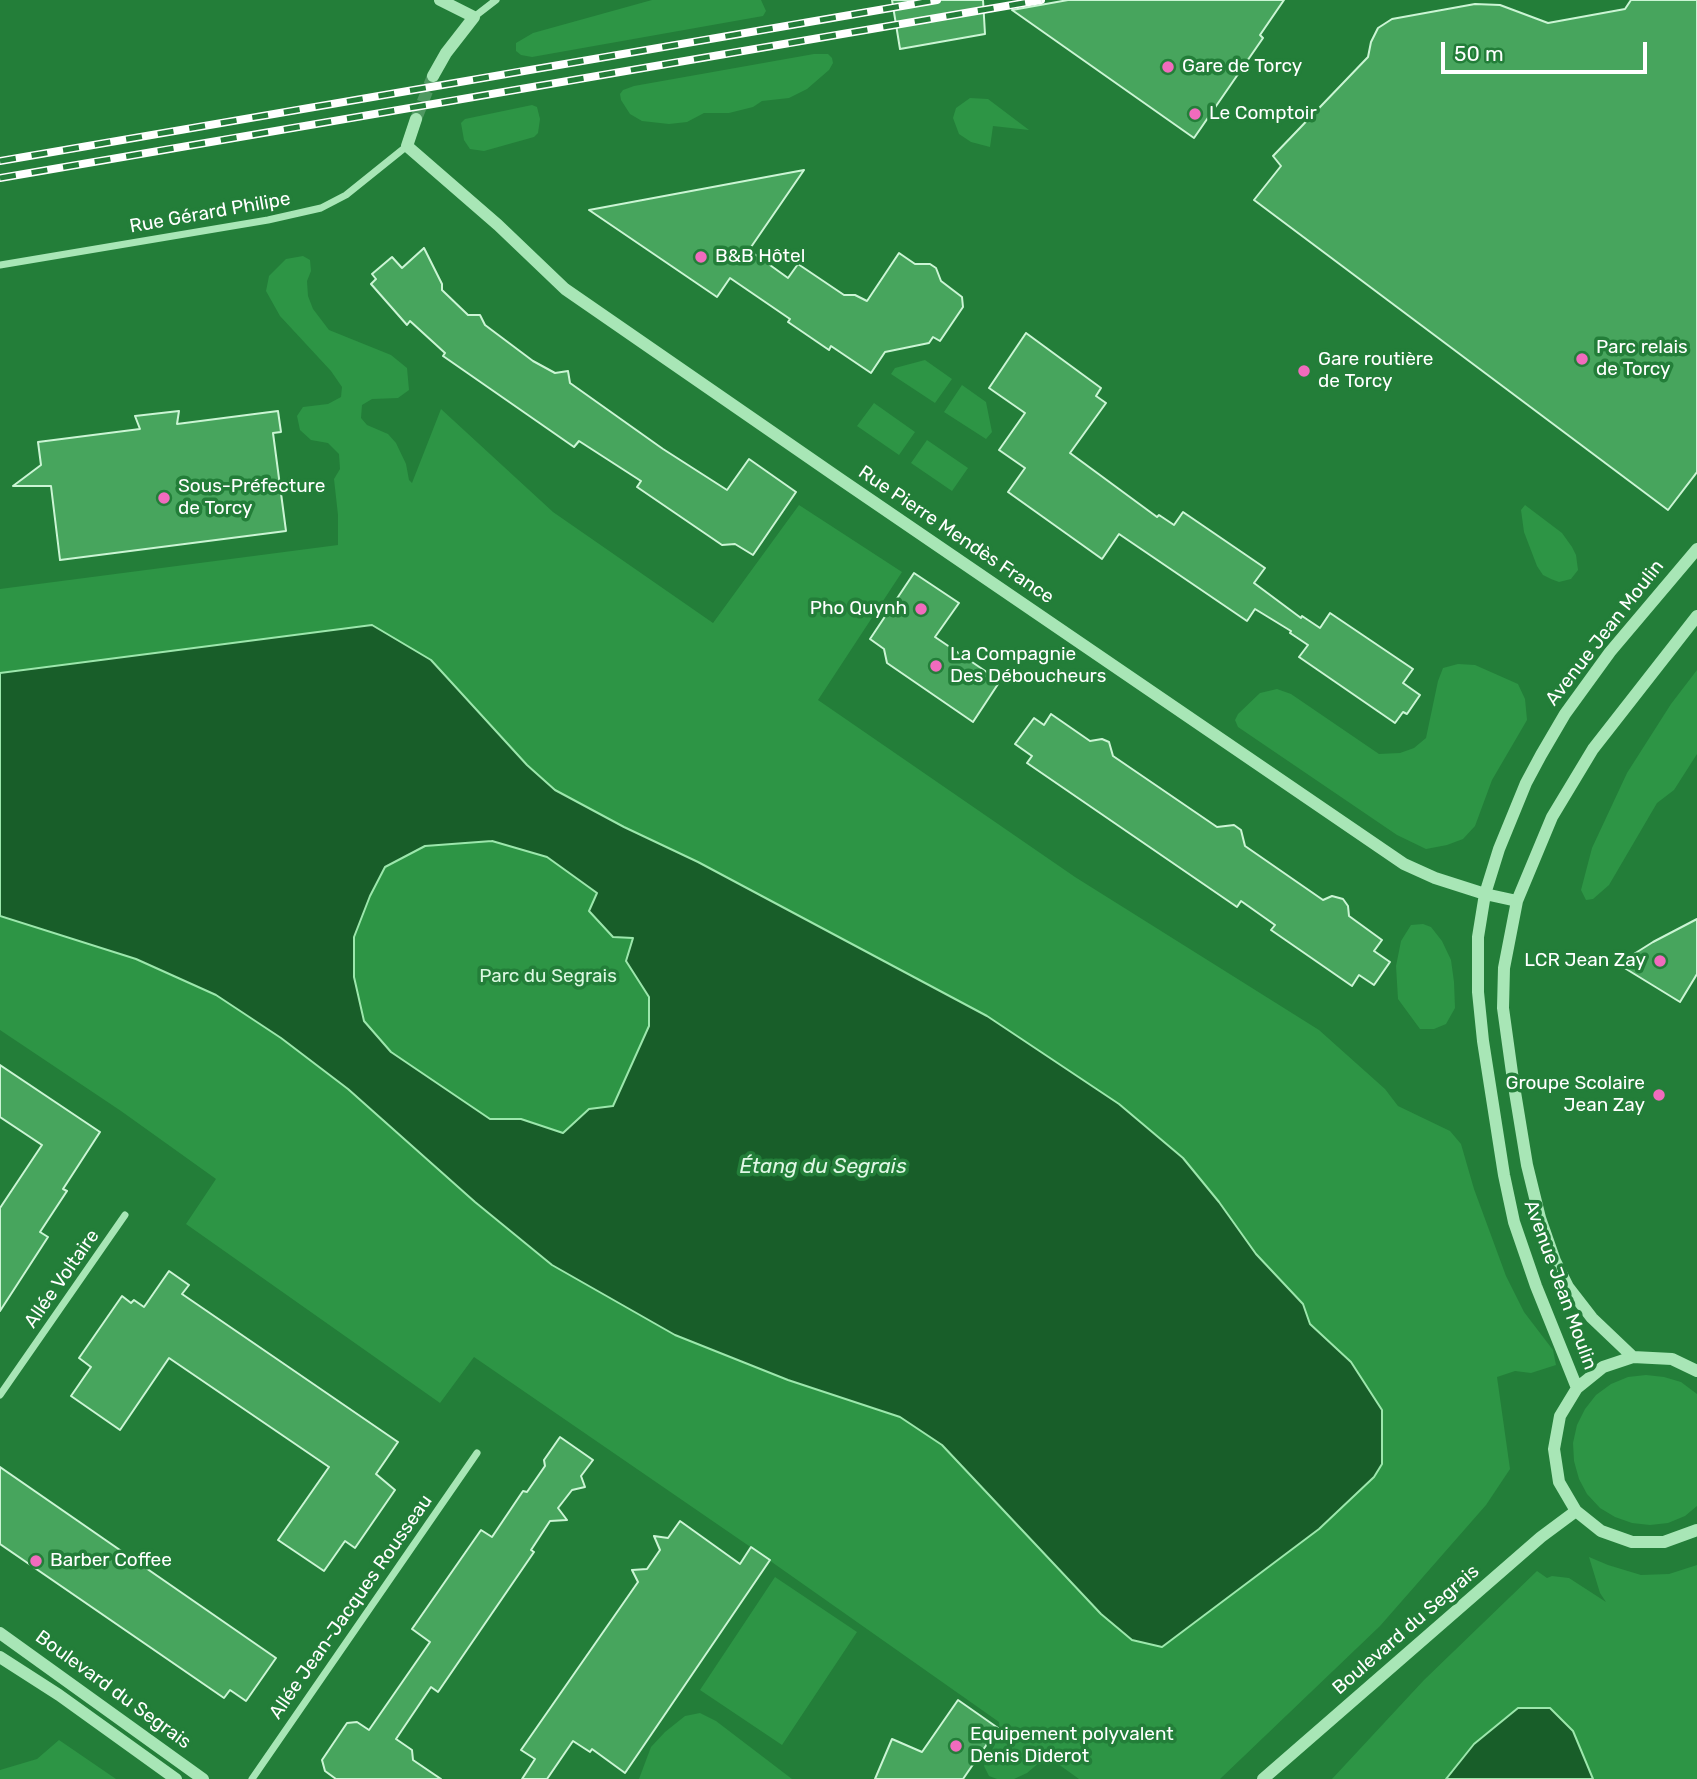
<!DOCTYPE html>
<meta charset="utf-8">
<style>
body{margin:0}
#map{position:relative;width:1697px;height:1779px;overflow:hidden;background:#237e39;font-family:Rubik,sans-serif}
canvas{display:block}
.scale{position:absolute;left:1441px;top:42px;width:206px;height:32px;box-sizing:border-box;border:4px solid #fff;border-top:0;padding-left:9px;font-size:21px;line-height:24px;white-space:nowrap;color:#fff;-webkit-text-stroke:5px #237e39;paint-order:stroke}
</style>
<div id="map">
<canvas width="1697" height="1779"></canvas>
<div class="scale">50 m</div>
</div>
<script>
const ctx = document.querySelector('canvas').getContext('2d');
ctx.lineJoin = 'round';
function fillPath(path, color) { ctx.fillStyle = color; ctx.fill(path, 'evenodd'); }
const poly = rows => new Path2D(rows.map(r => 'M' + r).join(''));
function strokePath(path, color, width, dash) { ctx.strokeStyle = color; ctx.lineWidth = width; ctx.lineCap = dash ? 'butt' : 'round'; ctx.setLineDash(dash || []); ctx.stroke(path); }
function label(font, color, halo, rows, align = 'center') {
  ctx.font = font + ' Rubik,sans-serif'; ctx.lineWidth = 7; ctx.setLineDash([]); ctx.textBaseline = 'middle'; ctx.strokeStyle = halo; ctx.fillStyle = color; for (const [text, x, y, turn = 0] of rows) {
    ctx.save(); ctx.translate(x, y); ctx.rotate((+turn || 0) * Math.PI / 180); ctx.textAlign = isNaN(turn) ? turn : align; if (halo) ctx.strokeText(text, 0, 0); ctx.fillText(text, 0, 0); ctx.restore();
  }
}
fillPath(poly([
 [652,0,761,0,766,11,763,16,532,57,521,55,516,51,516,43,533,33],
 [814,54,828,54,832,58,833,63,829,70,807,89,789,98,762,101,753,107,729,113,704,113,687,122,669,124,642,121,630,114,621,100,620,94,623,90,634,86],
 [970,98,988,99,1029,130,993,126,990,147,971,142,959,134,953,118,956,108],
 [532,105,537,107,540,119,538,133,534,137,484,151,470,149,464,140,461,123,465,119],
 [303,256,310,260,311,271,307,281,308,296,313,309,329,330,391,355,407,368,409,390,398,398,372,399,362,405,361,418,367,425,388,434,396,443,406,464,409,480,412,483,441,409,553,512,713,623,799,505,902,572,818,700,1075,877,1319,1030,1385,1089,1398,1106,1450,1131,1461,1144,1474,1189,1506,1276,1524,1312,1553,1350,1556,1365,1531,1373,1515,1371,1497,1377,1510,1469,1486,1505,1380,1626,1220,1779,1079,1779,1047,1756,1027,1773,1014,1779,997,1779,989,1776,984,1766,1000,1734,999,1722,749,1546,474,1357,440,1403,186,1224,216,1179,121,1111,0,1030,0,589,338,545,338,515,334,479,340,469,339,454,328,443,311,440,300,430,297,416,303,407,328,404,341,397,342,387,331,371,280,316,266,291,269,276,286,259],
 [925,360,952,379,935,403,891,374,895,368],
 [962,385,986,402,992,432,986,439,944,412],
 [874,403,915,432,899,455,857,426],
 [927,440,968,468,952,491,911,463],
 [1525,505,1562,533,1572,547,1576,555,1578,570,1571,579,1559,582,1551,579,1543,575,1537,566,1524,532,1521,510],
 [1458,664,1475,665,1518,684,1525,699,1527,720,1492,780,1475,826,1463,839,1447,845,1426,849,1397,835,1238,727,1235,720,1238,714,1260,693,1277,689,1291,694,1379,754,1400,753,1414,748,1426,738,1438,681,1443,668],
 [1697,670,1697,754,1674,790,1657,803,1609,885,1593,899,1586,900,1581,890,1592,848,1627,773,1671,704],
 [1423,924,1431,927,1442,941,1451,960,1454,982,1455,1008,1446,1024,1434,1029,1420,1029,1398,999,1396,966,1401,941,1411,925],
 [1646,1375,1664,1377,1681,1382,1697,1394,1697,1506,1685,1516,1668,1523,1650,1525,1632,1523,1615,1517,1600,1508,1587,1494,1579,1479,1574,1461,1573,1443,1577,1425,1585,1409,1596,1395,1611,1384,1628,1377],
 [1589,1557,1608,1565,1641,1575,1669,1574,1697,1565,1697,1779,1332,1779,1424,1680,1537,1571,1547,1578,1552,1576,1569,1578,1606,1602,1600,1593],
 [775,1577,857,1632,782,1745,700,1690],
 [700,1713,716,1721,792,1779,639,1779,651,1747,665,1732,685,1716],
 [59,1740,116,1779,0,1779,0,1770,37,1759]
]), '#2d9545');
const water = poly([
 [372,625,431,660,527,765,555,790,624,827,698,862,987,1016,1119,1104,1183,1158,1219,1202,1256,1254,1303,1304,1310,1324,1351,1362,1382,1410,1382,1464,1374,1477,1319,1529,1162,1647,1132,1640,1101,1614,942,1445,900,1417,788,1380,675,1335,552,1265,475,1202,348,1089,281,1038,216,995,136,959,0,916,0,673,372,625],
 [492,841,547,857,597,893,589,911,613,937,633,938,626,961,649,997,649,1026,613,1106,589,1109,563,1133,521,1119,490,1119,391,1052,364,1021,354,977,354,937,370,896,385,867,425,846,492,841],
 [1518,1708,1550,1708,1573,1731,1593,1779,1446,1779,1474,1744,1518,1708]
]);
fillPath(water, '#185e29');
strokePath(water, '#9ce7ac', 2);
const building = poly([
 [892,0,983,0,985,34,900,49,892,0],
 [1068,0,1284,0,1260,35,1263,38,1194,138,1012,10,1068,0],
 [1631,0,1697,0,1697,472,1668,510,1254,200,1281,166,1273,156,1368,57,1371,42,1378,28,1392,19,1475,4,1500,5,1548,23,1625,9,1631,0],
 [804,170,749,250,788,278,798,264,844,295,855,295,867,301,899,253,915,264,930,264,936,268,941,281,962,297,963,307,940,341,933,337,929,343,885,352,871,373,831,346,829,350,788,322,790,319,730,278,717,297,589,210,804,170],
 [424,248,442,284,442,290,468,315,480,315,485,325,533,361,555,373,568,371,570,383,663,449,727,490,749,459,796,492,753,555,735,544,722,545,637,487,641,481,579,441,574,447,443,356,445,353,410,321,407,325,371,284,376,279,372,274,392,257,402,268,424,248],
 [1026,333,1101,388,1096,396,1106,403,1070,453,1157,517,1159,515,1174,525,1183,512,1265,568,1254,583,1301,618,1302,616,1320,628,1330,613,1413,669,1403,683,1420,695,1407,714,1403,712,1395,723,1299,657,1308,645,1290,633,1291,631,1255,609,1247,621,1119,534,1102,559,1008,492,1025,468,999,450,1025,413,989,388,1026,333],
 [179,411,177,424,278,411,281,432,273,433,286,531,60,560,51,486,13,486,41,465,38,442,140,429,135,416,179,411],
 [914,573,959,603,935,637,1000,681,973,722,887,663,884,649,870,639,914,573],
 [1051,714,1090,741,1102,739,1109,742,1113,756,1217,827,1234,825,1241,830,1245,846,1323,900,1332,896,1343,899,1348,906,1349,916,1382,940,1374,951,1390,962,1374,985,1359,975,1352,986,1271,930,1275,925,1241,901,1237,907,1027,763,1032,756,1015,744,1034,718,1044,725,1051,714],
 [1697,919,1697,974,1680,1002,1618,964,1653,942,1697,919],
 [0,1065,100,1132,63,1189,67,1191,40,1232,48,1237,0,1311,0,1208,42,1145,0,1117,0,1065],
 [169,1271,189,1285,182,1294,398,1442,376,1474,395,1490,355,1548,345,1541,324,1571,278,1540,329,1467,169,1358,120,1430,71,1396,91,1367,79,1358,122,1296,131,1303,134,1300,144,1307,169,1271],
 [560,1437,593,1460,581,1476,585,1487,572,1490,558,1508,567,1520,550,1521,531,1550,534,1552,438,1692,431,1687,396,1739,412,1750,413,1760,441,1779,336,1779,325,1771,322,1760,347,1723,357,1722,369,1730,430,1642,412,1629,481,1530,492,1537,523,1491,527,1492,545,1466,544,1460,560,1437],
 [0,1467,276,1658,246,1701,230,1690,224,1698,0,1544,0,1467],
 [680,1521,740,1564,751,1547,770,1560,625,1773,592,1749,590,1752,573,1741,547,1779,522,1779,535,1759,521,1750,638,1582,632,1570,647,1569,660,1550,654,1536,668,1538,680,1521],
 [958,1700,998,1728,963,1779,875,1779,892,1739,922,1752,958,1700]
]);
fillPath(building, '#47a55d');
strokePath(building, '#cbf5d4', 2);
strokePath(poly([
 [416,119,433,76]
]), '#4f9861', 12, [12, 6]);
strokePath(poly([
 [474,17,496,0],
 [0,265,268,220,321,208,346,195,407,146],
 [0,1395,125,1215],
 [252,1779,477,1453]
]), '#a8e6b6', 7);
strokePath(poly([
 [433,76,446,53,474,17,440,0],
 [416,119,407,146,498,225,565,289,840,479,1404,864,1435,878,1485,894,1517,901],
 [1633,1357,1592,1318,1568,1287,1555,1261,1540,1218,1527,1165,1513,1080,1503,1008,1504,968,1517,901,1552,817,1593,749,1697,616],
 [1697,1371,1672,1359,1633,1357,1603,1367,1577,1388,1560,1416,1554,1449,1559,1482,1576,1511,1601,1531,1632,1542,1664,1542,1697,1530],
 [1577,1388,1536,1286,1514,1222,1504,1175,1483,1041,1478,992,1478,937,1485,894,1499,849,1526,783,1541,755,1565,714,1610,652,1697,549],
 [0,1633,203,1779],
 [0,1657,59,1695,176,1779],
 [1263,1779,1541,1537,1576,1511]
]), '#a8e6b6', 12);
const rail = poly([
 [0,161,937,0],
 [0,178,1041,0]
]);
strokePath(rail, '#fff', 8);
strokePath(rail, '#237e39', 5, [16]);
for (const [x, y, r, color] of [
 [1168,67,7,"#f16bbd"],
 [1195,114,7,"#f16bbd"],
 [701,257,7,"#f16bbd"],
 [1582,359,7,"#f16bbd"],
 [1304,371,7,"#f16bbd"],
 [164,498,7,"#f16bbd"],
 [921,609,7,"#f16bbd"],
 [936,666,7,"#f16bbd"],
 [1660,961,7,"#f16bbd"],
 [1659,1095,7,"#f16bbd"],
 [36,1561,7,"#f16bbd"],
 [956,1746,7,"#f16bbd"]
]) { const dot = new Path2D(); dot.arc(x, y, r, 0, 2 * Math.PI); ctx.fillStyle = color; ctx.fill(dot); strokePath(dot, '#237e39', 2.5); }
label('19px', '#fff', '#237e39', [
 ["Gare de Torcy",1182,67],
 ["Le Comptoir",1209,114],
 ["B&B Hôtel",715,257],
 ["Parc relais",1596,348],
 ["de Torcy",1596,370],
 ["Gare routière",1318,360],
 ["de Torcy",1318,382],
 ["Sous-Préfecture",178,487],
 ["de Torcy",178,509],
 ["Pho Quynh",907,609,"right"],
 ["La Compagnie",950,655],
 ["Des Déboucheurs",950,677],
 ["LCR Jean Zay",1646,961,"right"],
 ["Groupe Scolaire",1645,1084,"right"],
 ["Jean Zay",1645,1106,"right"],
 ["Barber Coffee",50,1561],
 ["Equipement polyvalent",970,1735],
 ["Denis Diderot",970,1757]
], 'left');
label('19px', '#fff', '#237e39', [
 ["Rue Gérard Philipe",210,213,-10],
 ["Rue Pierre Mendès France",956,535,34],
 ["Avenue Jean Moulin",1605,633,-52],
 ["Allée Voltaire",62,1279,-55],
 ["Avenue Jean Moulin",1560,1285,70],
 ["Allée Jean-Jacques Rousseau",351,1607,-55],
 ["Boulevard du Segrais",1406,1630,-41],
 ["Boulevard du Segrais",113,1690,36]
]);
label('19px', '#dbf8e1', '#237e39', [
 ["Parc du Segrais",548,977]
]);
label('italic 21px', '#e1f8e6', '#237e39', [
 ["Étang du Segrais",823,1167]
]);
</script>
